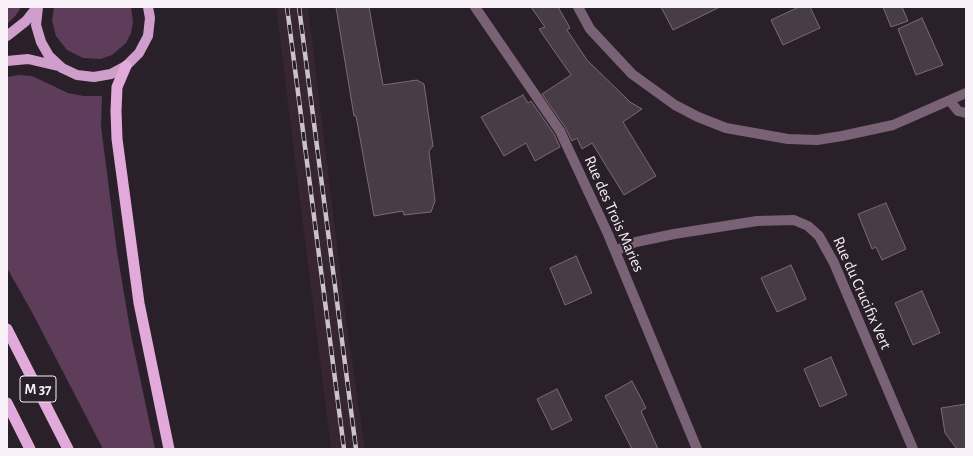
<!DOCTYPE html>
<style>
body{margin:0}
#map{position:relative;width:973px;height:456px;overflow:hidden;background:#2a2029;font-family:"Alegreya Sans",sans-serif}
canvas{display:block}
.frame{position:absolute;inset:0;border:8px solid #f7f0f6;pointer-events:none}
</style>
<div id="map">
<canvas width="973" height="456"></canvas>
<div class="frame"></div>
</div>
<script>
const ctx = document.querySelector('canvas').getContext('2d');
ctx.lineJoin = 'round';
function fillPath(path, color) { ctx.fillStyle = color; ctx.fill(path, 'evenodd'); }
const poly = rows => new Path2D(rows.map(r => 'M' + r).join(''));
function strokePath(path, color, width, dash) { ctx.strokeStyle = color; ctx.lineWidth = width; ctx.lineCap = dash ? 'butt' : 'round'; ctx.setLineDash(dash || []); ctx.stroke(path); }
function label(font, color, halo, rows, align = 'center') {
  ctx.font = font + ' "Alegreya Sans",sans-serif'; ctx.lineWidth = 4; ctx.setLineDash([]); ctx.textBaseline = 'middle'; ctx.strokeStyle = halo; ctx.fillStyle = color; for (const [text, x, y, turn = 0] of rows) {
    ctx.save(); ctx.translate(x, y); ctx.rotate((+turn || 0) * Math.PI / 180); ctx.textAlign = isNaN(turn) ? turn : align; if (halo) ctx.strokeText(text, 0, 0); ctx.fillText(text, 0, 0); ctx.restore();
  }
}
fillPath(poly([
 [276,7,308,7,347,327,365,449,331,449]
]), '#362634');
fillPath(poly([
 [7,7,21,7,16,15,7,24],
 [54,7,131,7,133,22,131,33,126,43,112,55,101,59,83,58,67,50,56,36,52,20],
 [19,75,32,76,68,93,84,96,102,96,101,126,117,252,131,335,155,449,103,449,33,314,7,268,7,77]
]), '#5d3d59');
const building = poly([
 [336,7,369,7,383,85,417,80,424,84,433,146,429,151,435,201,431,212,404,215,403,211,374,216,356,116,354,116,336,7],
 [531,7,558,7,570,28,567,30,587,60,630,102,642,109,623,122,656,176,624,195,592,143,582,149,577,138,572,141,565,127,542,94,571,75,539,29,545,27,531,7],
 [661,7,720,7,673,30,661,7],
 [799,7,810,7,820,28,783,45,771,20,799,7],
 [883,7,902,7,908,21,891,27,883,7],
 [922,18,943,65,916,75,898,29,922,18],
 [523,95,528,103,531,101,554,134,560,147,535,161,526,143,504,156,481,117,523,95],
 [886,203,906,249,882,260,876,247,872,249,858,214,886,203],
 [576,256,592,293,565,305,550,268,576,256],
 [791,265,806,299,777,312,761,278,791,265],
 [922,291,940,333,913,345,895,303,922,291],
 [831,357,847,395,820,407,804,369,831,357],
 [632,381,646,408,641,411,658,449,632,449,605,396,632,381],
 [557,389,572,420,552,430,537,399,557,389],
 [966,404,966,449,957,449,945,433,941,408,966,404]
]);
fillPath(building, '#483d46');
strokePath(building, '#786c76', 1);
strokePath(poly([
 [475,7,560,131,608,234,697,449],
 [950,101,958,111,966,113],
 [615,251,636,242,674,234,757,221,794,220,808,226,819,236,834,263,913,449]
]), '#796176', 10);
strokePath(poly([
 [578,7,590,29,632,74,675,105,698,117,726,128,788,139,817,140,842,136,893,125,966,93]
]), '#796176', 10);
strokePath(poly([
 [38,7,36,25,41,42,49,56,62,68,77,75,94,77,111,74,126,66,139,53,148,36,150,18,148,7],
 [7,36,26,21,37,7],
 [7,61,28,59,58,66]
]), '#d09eca', 10);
strokePath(poly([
 [126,66,117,87,116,111,117,139,139,303,169,449],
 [7,329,68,449],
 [7,403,30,449]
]), '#e2aada', 11);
const rail = poly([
 [287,7,344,449],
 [299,7,356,449]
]);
strokePath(rail, '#cbc3ca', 4.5);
strokePath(rail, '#2a2029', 3, [9]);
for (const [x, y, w] of [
 [38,389,36]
]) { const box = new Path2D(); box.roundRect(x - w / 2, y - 13, w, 26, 3); ctx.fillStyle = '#2a2029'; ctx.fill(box); strokePath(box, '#f7f0f6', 1); }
label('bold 15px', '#f7f0f6', null, [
 ["M 37",38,389]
]);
label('16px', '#f7f0f6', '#2a2029', [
 ["Rue des Trois Maries",614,214,66],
 ["Rue du Crucifix Vert",862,293,66]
]);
</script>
